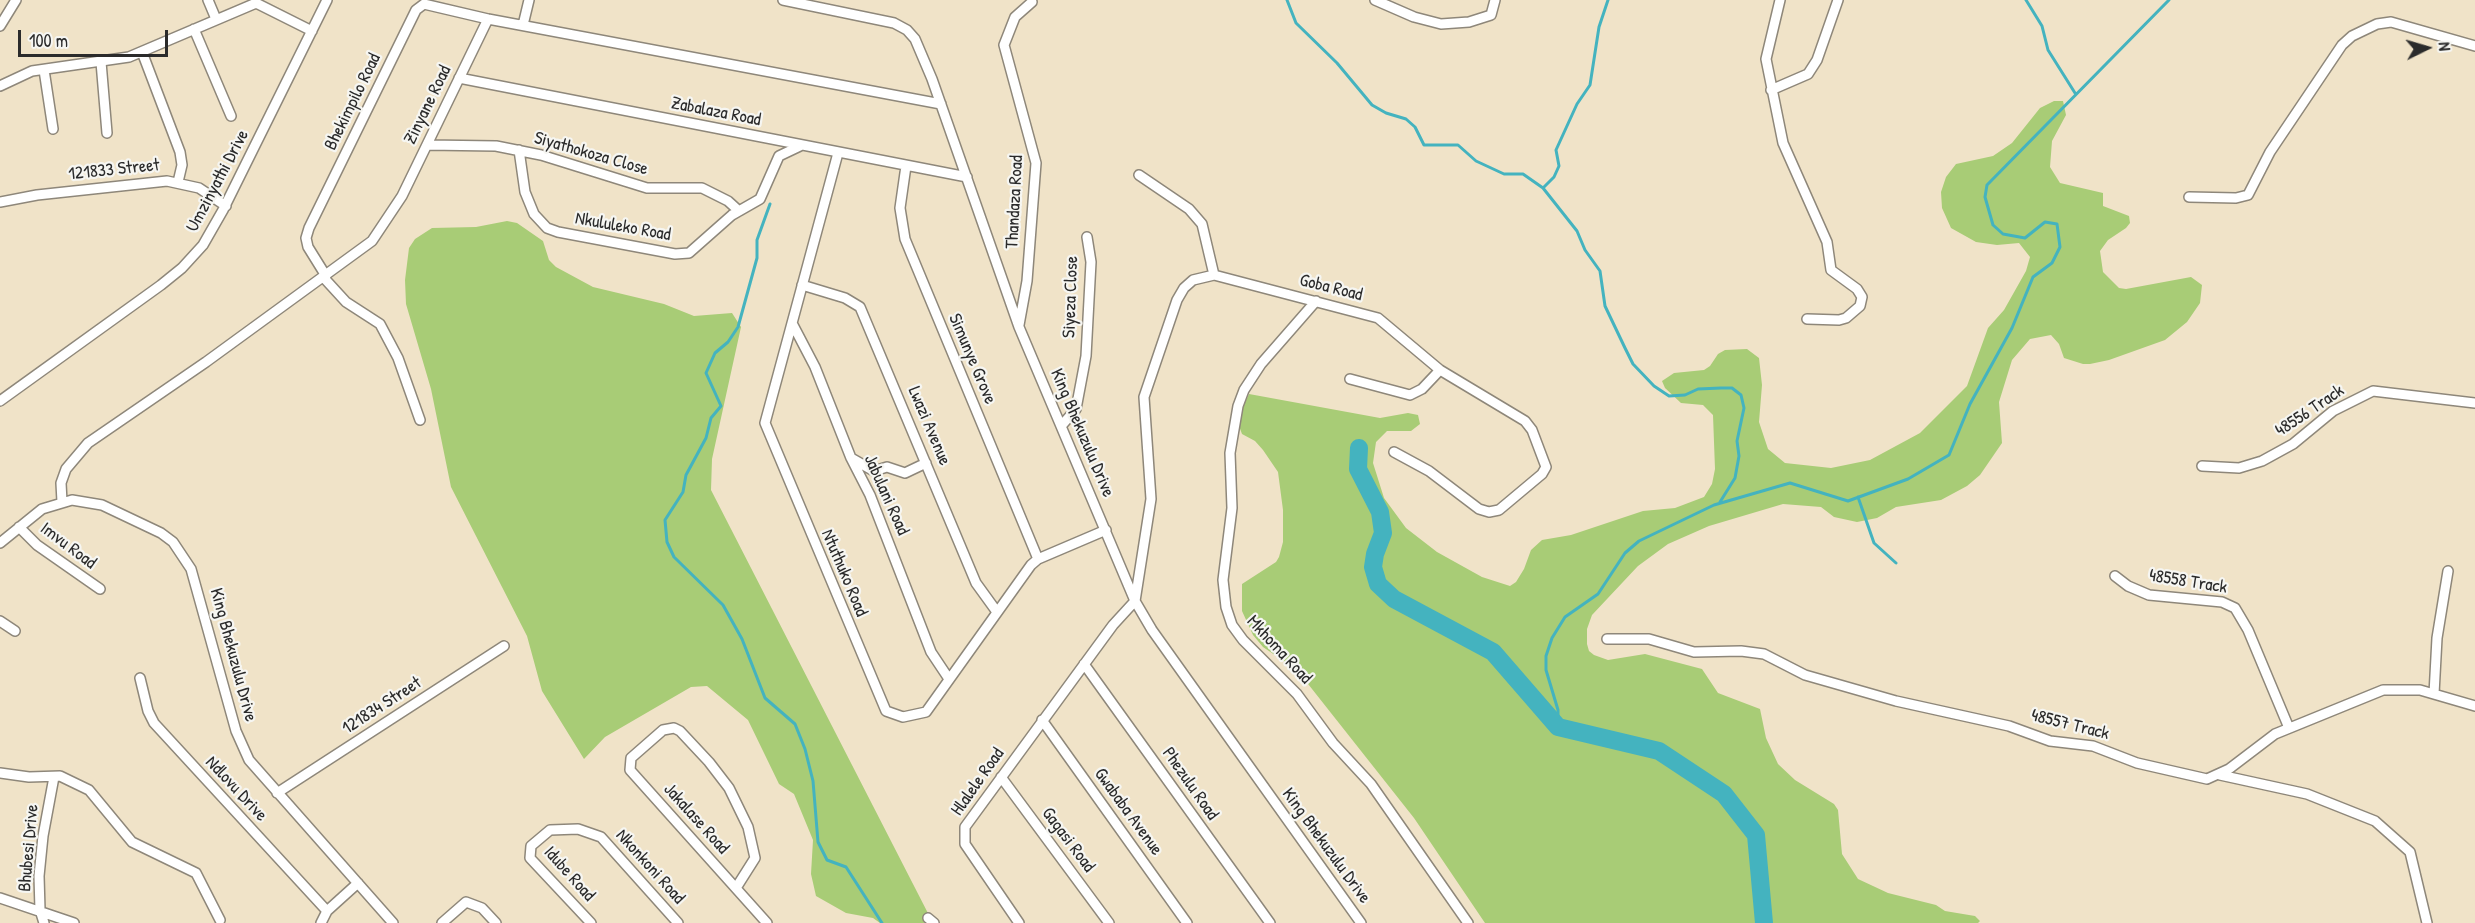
<!DOCTYPE html>
<style>
body{margin:0}
#map{position:relative;width:2475px;height:923px;overflow:hidden;background:#f0e3c8;font-family:"Patrick Hand",sans-serif}
canvas{display:block}
.north{position:absolute;left:2397px;top:18px;width:60px;height:60px;-webkit-text-stroke:4px #f6f6f2;paint-order:stroke;rotate:85deg;font-size:16px;font-weight:700;line-height:24px;text-align:center;color:#2b2b2b}
.north::after{content:'';display:block;margin:auto;width:21px;height:27px;background:#2b2b2b;clip-path:polygon(50% 0,100% 100%,50% 72%,0 100%)}
.scale{position:absolute;left:18px;top:30px;width:150px;height:27px;box-sizing:border-box;border:3px solid #2b2b2b;border-top:0;padding-left:8px;font-size:18px;line-height:21px;white-space:nowrap;color:#2b2b2b;-webkit-text-stroke:4px #f6f6f2;paint-order:stroke}
</style>
<div id="map">
<canvas width="2475" height="923"></canvas>
<div class="north">N</div>
<div class="scale">100 m</div>
</div>
<script>
const ctx = document.querySelector('canvas').getContext('2d');
ctx.lineJoin = 'round';
function fillPath(path, color) { ctx.fillStyle = color; ctx.fill(path, 'evenodd'); }
const poly = rows => new Path2D(rows.map(r => 'M' + r).join(''));
function strokePath(path, color, width, dash) { ctx.strokeStyle = color; ctx.lineWidth = width; ctx.lineCap = dash ? 'butt' : 'round'; ctx.setLineDash(dash || []); ctx.stroke(path); }
function label(font, color, halo, rows, align = 'center') {
  ctx.font = font + ' "Patrick Hand",sans-serif'; ctx.lineWidth = 4.5; ctx.setLineDash([]); ctx.textBaseline = 'middle'; ctx.strokeStyle = halo; ctx.fillStyle = color; for (const [text, x, y, turn = 0] of rows) {
    ctx.save(); ctx.translate(x, y); ctx.rotate((+turn || 0) * Math.PI / 180); ctx.textAlign = isNaN(turn) ? turn : align; if (halo) ctx.strokeText(text, 0, 0); ctx.fillText(text, 0, 0); ctx.restore();
  }
}
fillPath(poly([
 [2054,101,2063,101,2066,115,2052,141,2050,167,2060,183,2103,193,2103,206,2129,216,2130,223,2126,228,2108,240,2100,251,2103,272,2119,288,2126,289,2191,277,2202,285,2200,303,2187,322,2165,340,2109,360,2090,364,2083,364,2064,358,2059,344,2051,335,2030,339,2012,360,1999,402,2002,443,1980,475,1967,486,1941,500,1896,507,1877,518,1857,522,1834,517,1821,507,1783,504,1709,526,1668,544,1638,566,1592,615,1587,629,1587,644,1589,651,1594,655,1608,660,1645,654,1702,669,1718,693,1760,709,1766,738,1778,764,1795,780,1834,804,1838,810,1842,854,1858,879,1888,893,1936,905,1945,911,1975,916,1980,921,1978,923,1485,923,1414,818,1297,670,1263,647,1253,635,1242,611,1242,584,1276,562,1279,557,1283,542,1283,510,1278,472,1263,450,1255,441,1242,434,1239,426,1241,411,1249,394,1380,418,1408,413,1418,415,1420,424,1411,431,1387,431,1376,442,1373,463,1384,498,1406,528,1437,552,1482,577,1510,586,1516,582,1524,569,1531,550,1542,540,1571,535,1643,511,1675,508,1704,497,1712,484,1715,469,1713,415,1703,405,1681,403,1665,388,1662,381,1674,373,1704,370,1710,366,1718,354,1725,350,1747,349,1759,358,1762,385,1759,422,1768,449,1785,463,1831,468,1870,460,1920,433,1967,386,1988,328,2004,310,2026,271,2030,257,2019,243,1997,245,1976,242,1951,228,1942,208,1941,192,1946,177,1956,164,1993,156,2012,143,2040,108],
 [507,221,517,223,543,241,549,260,556,267,593,287,664,304,694,316,732,313,741,327,712,459,711,490,933,923,880,923,873,918,846,913,816,896,811,874,813,840,794,794,779,784,748,720,707,686,691,687,605,737,584,759,542,691,527,636,451,487,431,389,406,304,405,280,409,248,415,239,432,228,476,227]
]), '#a8cc76');
strokePath(poly([
 [1287,0,1296,23,1337,63,1372,105,1386,113,1406,119,1415,127,1424,145,1458,145,1476,161,1504,174,1523,174,1543,188,1577,231,1585,250,1600,271,1605,306,1625,348,1633,364,1654,386,1669,396,1685,395,1698,389,1721,388,1732,388,1741,395,1744,408,1737,441,1739,456,1735,478,1720,502],
 [2026,0,2042,26,2048,50,2075,93],
 [1543,188,1554,177,1559,166,1556,150,1577,104,1590,85,1599,27,1608,0],
 [770,204,757,240,757,258,738,327,728,342,715,353,706,373,721,406,711,418,706,438,686,475,683,492,665,520,667,542,674,557,723,605,742,639,765,698,795,724,805,749,813,781,818,842,827,860,846,867,882,923],
 [1858,497,1874,543,1896,563],
 [1558,727,1558,710,1546,670,1546,656,1552,638,1565,617,1598,594,1625,553,1639,541,1714,505,1790,483,1848,501,1908,479,1949,455,1970,404,2012,328,2033,277,2052,263,2060,247,2057,224,2045,222,2025,238,2003,234,1993,225,1985,197,1987,185,2169,0]
]), '#44b3bf', 3);
strokePath(poly([
 [1359,448,1358,469,1380,512,1383,533,1375,554,1373,567,1378,584,1394,599,1493,652,1558,727,1659,751,1724,794,1756,835,1764,923]
]), '#44b3bf', 18);
const minor = poly([
 [208,0,216,19],
 [783,0,894,23,907,30,915,39,932,79,1019,327,1135,601,1152,630,1361,923],
 [1375,0,1414,17,1441,24,1469,22,1491,15,1495,0],
 [1780,0,1766,59,1783,143,1827,242,1831,270,1857,289,1862,297,1860,306,1846,318,1839,320,1807,319],
 [523,25,529,0],
 [0,26,16,0],
 [194,29,231,116],
 [142,52,180,152,182,165,178,182],
 [101,62,107,133],
 [44,70,53,129],
 [459,78,967,177],
 [0,86,32,71,129,57,256,3,312,31],
 [1771,90,1808,74,1817,60,1838,0],
 [427,145,496,146,541,155,647,188,702,188,728,201,739,211],
 [519,150,525,192,534,214,547,228,558,232,675,254,689,253,732,215,760,199,779,156,800,146],
 [838,153,765,423,886,711,903,717,926,712,1031,565,1038,559,1106,530],
 [906,166,900,208,905,239,1038,559],
 [1139,175,1189,209,1202,224,1214,275],
 [2189,197,2236,198,2248,195,2270,152,2342,45,2352,36,2377,24,2391,22,2475,46],
 [0,202,37,195,167,181,199,188,226,206],
 [326,276,308,247,306,238,309,228,416,10,424,4,488,19,941,104],
 [324,278,346,302,380,324,398,358,420,420],
 [802,285,845,298,860,307,976,583,997,612],
 [1316,301,1261,364,1244,390,1238,406,1230,453,1232,508,1223,580,1226,607,1232,625,1243,640,1297,694,1333,743,1371,784,1468,923],
 [792,323,815,367,851,458,870,495,931,652,949,679],
 [1019,325,1027,281,1036,163,1004,45,1015,17,1032,2],
 [1350,379,1410,395,1422,389,1440,370],
 [0,401,161,285,182,268,203,245,223,210,327,0],
 [1062,425,1076,409,1086,356,1091,262,1087,237],
 [851,458,874,471,887,467,905,473,926,463],
 [2202,466,2239,468,2262,461,2293,444,2333,411,2373,391,2475,403],
 [62,502,61,483,66,469,88,443,206,362,372,241,402,196,488,19],
 [19,527,37,545,100,589],
 [0,543,42,509,72,500,102,505,161,533,173,542,191,569,236,731,249,760,393,923],
 [2115,576,2128,586,2149,595,2222,602,2235,608,2248,630,2289,728],
 [0,621,15,631],
 [1607,639,1649,639,1694,652,1741,651,1764,654,1805,675,1896,701,2009,726,2050,741,2093,746,2137,763,2207,779,2229,769,2275,734,2383,690,2420,690,2475,706],
 [1084,664,1270,923],
 [140,678,148,711,154,723,327,911],
 [2434,694,2437,638,2448,571],
 [1042,720,1187,923],
 [0,773,29,777,60,776,89,790,132,842,196,873,220,920],
 [2220,775,2307,794,2375,821,2410,852,2427,923],
 [1001,777,1109,923],
 [277,793,504,646],
 [736,888,755,858,748,827,729,788,709,762,680,731,674,728,663,730,631,758,630,770,767,923],
 [0,898,74,923],
 [928,918,934,923],
 [44,923,40,910,39,876,43,836,54,777],
 [321,923,327,911,358,883],
 [442,923,466,902,482,908,496,923],
 [591,923,530,858,531,846,550,830,578,829,601,837,678,923],
 [1019,923,965,844,965,827,1113,625,1135,601,1151,499,1144,397,1177,300,1184,288,1193,280,1214,275,1378,318,1440,370,1525,421,1532,430,1546,467,1542,474,1499,510,1489,512,1479,509,1429,471,1394,452]
]);
strokePath(minor, '#8e877a', 12);
strokePath(minor, '#fff', 9);
label('18px', '#2b2b2b', '#f6f6f2', [
 ["Bhekimpilo Road",353,102,-64],
 ["Zinyane Road",428,105,-64],
 ["Zabalaza Road",716,112,11],
 ["Siyathokoza Close",591,154,16],
 ["121833 Street",114,170,-6],
 ["Umzinyathi Drive",218,181,-62],
 ["Thandaza Road",1015,202,-87],
 ["Nkululeko Road",623,227,10],
 ["Goba Road",1331,288,14],
 ["Siyeza Close",1071,297,-88],
 ["Simunye Grove",972,359,67],
 ["48556 Track",2310,411,-34],
 ["Lwazi Avenue",929,426,67],
 ["King Bhekuzulu Drive",1082,433,67],
 ["Jabulani Road",886,495,66],
 ["Imvu Road",68,546,37],
 ["Ntuthuko Road",844,573,67],
 ["48558 Track",2188,582,9],
 ["Mkhoma Road",1279,650,47],
 ["King Bhekuzulu Drive",233,655,75],
 ["121834 Street",382,706,-33],
 ["48557 Track",2070,725,14],
 ["Hlalele Road",978,782,-55],
 ["Phezulu Road",1190,784,55],
 ["Ndlovu Drive",236,789,47],
 ["Gwababa Avenue",1128,812,54],
 ["Jakalase Road",696,819,48],
 ["Gagasi Road",1068,840,53],
 ["King Bhekuzulu Drive",1326,846,54],
 ["Bhubesi Drive",29,848,-85],
 ["Nkonkoni Road",650,867,48],
 ["Idube Road",569,874,48]
]);
</script>
